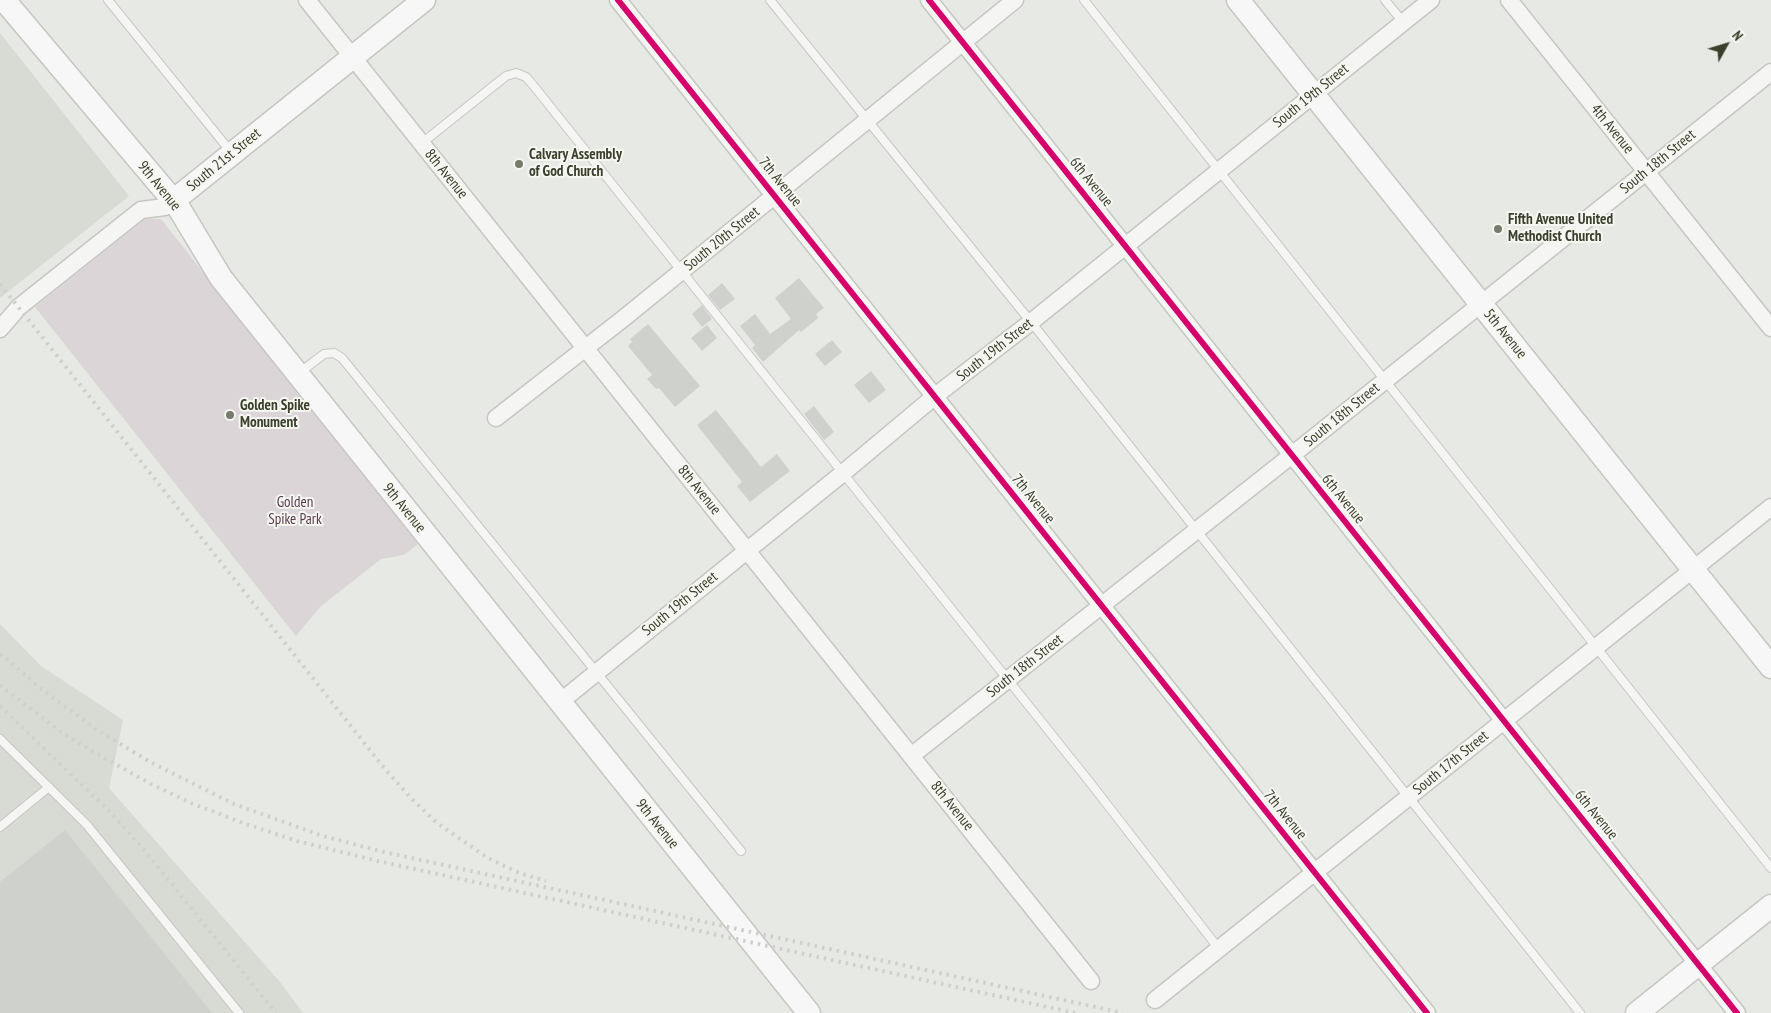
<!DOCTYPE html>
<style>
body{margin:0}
#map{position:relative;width:1771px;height:1013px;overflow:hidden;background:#e7e9e4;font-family:"PT Sans Narrow",sans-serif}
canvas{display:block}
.north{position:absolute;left:1701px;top:20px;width:50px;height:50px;-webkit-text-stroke:4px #f6f7f2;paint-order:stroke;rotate:51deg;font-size:14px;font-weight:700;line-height:20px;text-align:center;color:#3b402c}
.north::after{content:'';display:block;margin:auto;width:18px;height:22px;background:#3b402c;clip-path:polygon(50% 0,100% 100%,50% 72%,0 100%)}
</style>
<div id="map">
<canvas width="1771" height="1013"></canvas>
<div class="north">N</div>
</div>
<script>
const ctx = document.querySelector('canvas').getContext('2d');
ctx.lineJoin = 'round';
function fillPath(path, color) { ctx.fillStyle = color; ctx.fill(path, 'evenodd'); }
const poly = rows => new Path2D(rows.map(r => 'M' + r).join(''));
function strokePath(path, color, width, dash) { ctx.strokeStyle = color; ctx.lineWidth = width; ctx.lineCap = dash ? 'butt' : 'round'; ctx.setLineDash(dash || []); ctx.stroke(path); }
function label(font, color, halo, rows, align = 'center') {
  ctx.font = font + ' "PT Sans Narrow",sans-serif'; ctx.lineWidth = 4; ctx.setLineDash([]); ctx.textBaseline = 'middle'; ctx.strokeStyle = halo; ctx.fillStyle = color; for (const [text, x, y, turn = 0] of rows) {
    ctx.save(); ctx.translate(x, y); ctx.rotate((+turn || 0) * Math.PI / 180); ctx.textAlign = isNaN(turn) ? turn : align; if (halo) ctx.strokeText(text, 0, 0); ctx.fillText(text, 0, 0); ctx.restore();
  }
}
fillPath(poly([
 [0,33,129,196,0,298],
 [0,624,41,666,123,720,109,788,280,982,303,1013,0,1013]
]), '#d8dbd3');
fillPath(poly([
 [145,219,161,219,418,544,404,555,381,559,320,607,296,636,35,307]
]), '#dcd5d8');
fillPath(poly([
 [799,278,824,308,816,314,818,317,817,319,801,332,799,330,763,362,752,348,755,345,740,326,755,314,770,334,791,319,775,298],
 [722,283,735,299,720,310,708,295],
 [702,305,712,319,702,327,692,314],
 [648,324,700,386,675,407,659,388,656,389,647,379,652,375,628,346,632,342,630,339],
 [707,325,717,338,702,351,691,338],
 [832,340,842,352,825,366,815,354],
 [871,371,886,390,869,403,854,385],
 [814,406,834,432,824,440,804,414],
 [716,410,761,467,777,454,790,471,750,502,737,486,742,482,697,425],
 [65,830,212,1013,0,1013,0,882]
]), '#cfd1cc');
const lane = poly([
 [108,0,231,152],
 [770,0,1031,322,1580,1013],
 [1084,0,1771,868],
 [1385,0,1403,22],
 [422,143,506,76,516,73,526,77,533,85,1092,785,1219,949],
 [299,373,324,354,334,353,342,358,741,851],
 [0,739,87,825,239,1013],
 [0,827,49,787]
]);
const street = poly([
 [307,0,1091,981],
 [618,0,1427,1013],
 [929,0,1737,1013],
 [1509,0,1771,328],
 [0,329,19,307,141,210,165,207,173,201],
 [496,418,624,318,1015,0],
 [560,702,843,473,935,396,1031,322,1431,0],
 [911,756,1292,455,1771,72],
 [1155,1000,1771,507]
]);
const secondary = poly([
 [4,0,177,205,221,278,809,1013],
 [1238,0,1771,667],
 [173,201,424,0],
 [1637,1013,1771,906]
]);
strokePath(lane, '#c5c7c2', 10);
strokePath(street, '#c5c7c2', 19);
strokePath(secondary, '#c5c7c2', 25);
strokePath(lane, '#f5f5f3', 8);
strokePath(street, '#f5f5f3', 16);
strokePath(secondary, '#f7f7f7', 22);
strokePath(poly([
 [0,284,385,769,411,798,437,823,488,858,519,873,546,881],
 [0,654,44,691,96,729,150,762,234,804,323,836,384,852,1123,1013],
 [0,685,61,732,92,751,151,784,191,803,243,823,297,841,378,861,1075,1013],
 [0,706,109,811,141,846,276,1013]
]), '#cfd0cc', 4, [2.5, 5]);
strokePath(poly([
 [618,0,1427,1013],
 [929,0,1737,1013]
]), '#d6006c', 6);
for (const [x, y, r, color] of [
 [519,164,5,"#777b6c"],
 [1498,229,5,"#777b6c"],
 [230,415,5,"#777b6c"]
]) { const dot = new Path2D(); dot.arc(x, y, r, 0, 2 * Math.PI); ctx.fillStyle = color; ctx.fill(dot); strokePath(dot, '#f6f7f2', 2); }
label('15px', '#3b402c', '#f6f7f2', [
 ["South 19th Street",1311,96,-39],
 ["4th Avenue",1612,129,51],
 ["South 21st Street",224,160,-39],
 ["South 18th Street",1658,162,-39],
 ["8th Avenue",446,174,51],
 ["7th Avenue",780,182,51],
 ["6th Avenue",1091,182,51],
 ["9th Avenue",159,186,51],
 ["South 20th Street",722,239,-39],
 ["5th Avenue",1505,334,51],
 ["South 19th Street",995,350,-38],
 ["South 18th Street",1342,415,-39],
 ["8th Avenue",699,490,51],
 ["7th Avenue",1033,499,51],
 ["6th Avenue",1343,499,51],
 ["9th Avenue",404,508,51],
 ["South 19th Street",680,604,-39],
 ["South 18th Street",1025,666,-38],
 ["South 17th Street",1451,763,-39],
 ["8th Avenue",952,806,51],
 ["7th Avenue",1285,815,51],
 ["6th Avenue",1596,815,51],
 ["9th Avenue",657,824,51]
]);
label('bold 15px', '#3b402c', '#f6f7f2', [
 ["Calvary Assembly",529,155],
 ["of God Church",529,172],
 ["Fifth Avenue United",1508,220],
 ["Methodist Church",1508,237],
 ["Golden Spike",240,406],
 ["Monument",240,423]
], 'left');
label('15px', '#5b3b4d', '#f6f7f2', [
 ["Golden",295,503],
 ["Spike Park",295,520]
]);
</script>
